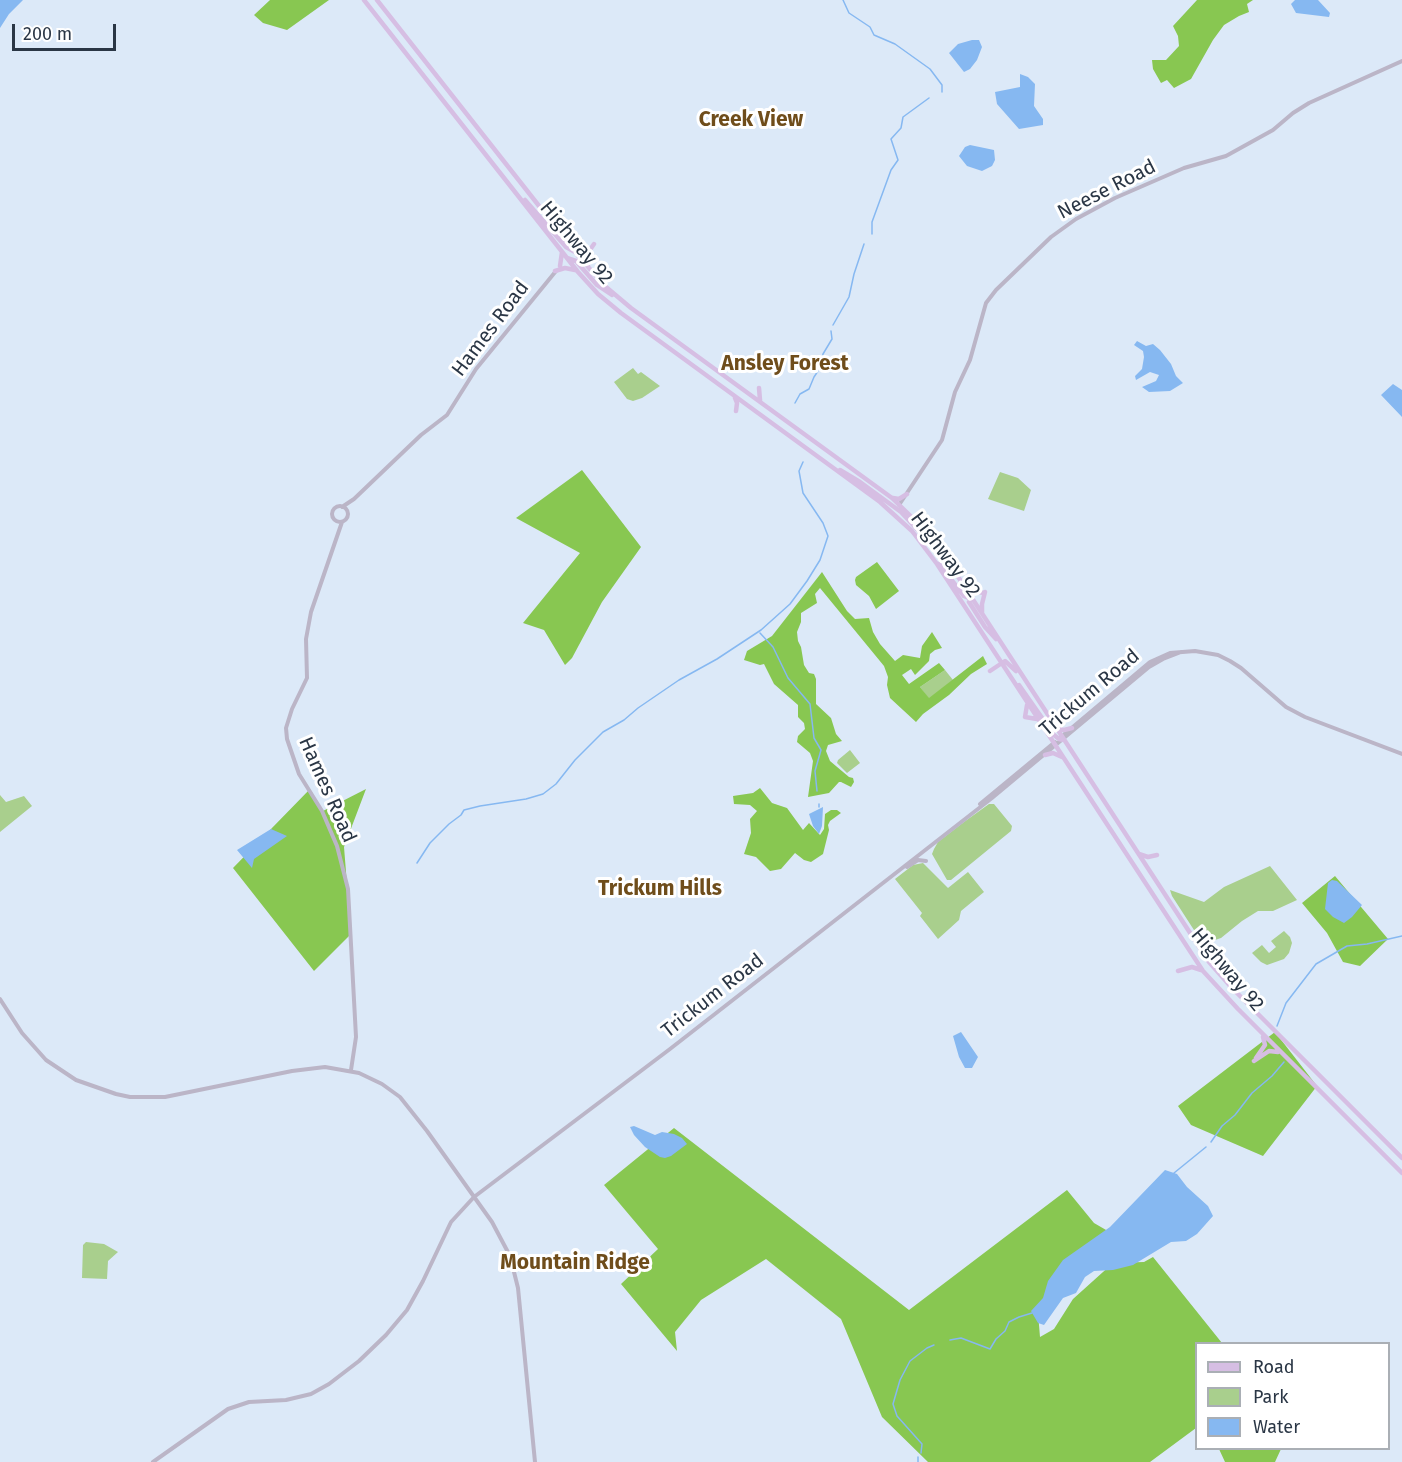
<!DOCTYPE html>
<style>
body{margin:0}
#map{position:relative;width:1402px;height:1462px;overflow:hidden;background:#dce9f8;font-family:"Fira Sans",sans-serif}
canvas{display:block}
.legend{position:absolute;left:1195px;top:1342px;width:195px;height:108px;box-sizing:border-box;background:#fff;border:2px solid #aaafb5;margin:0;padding:8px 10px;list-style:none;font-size:18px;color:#2a3645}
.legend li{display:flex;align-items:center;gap:12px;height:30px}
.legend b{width:30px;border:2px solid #aaafb5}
.scale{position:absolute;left:12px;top:24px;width:104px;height:27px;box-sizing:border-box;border:3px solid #2a3645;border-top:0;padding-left:8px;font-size:18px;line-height:21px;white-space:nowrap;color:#2a3645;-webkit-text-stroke:4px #fff;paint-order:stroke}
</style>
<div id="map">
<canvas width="1402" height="1462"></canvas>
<ul class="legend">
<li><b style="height:8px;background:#d6bee3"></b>Road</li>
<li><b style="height:16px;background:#a9cf8d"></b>Park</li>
<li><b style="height:16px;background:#86b8f1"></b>Water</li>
</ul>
<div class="scale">200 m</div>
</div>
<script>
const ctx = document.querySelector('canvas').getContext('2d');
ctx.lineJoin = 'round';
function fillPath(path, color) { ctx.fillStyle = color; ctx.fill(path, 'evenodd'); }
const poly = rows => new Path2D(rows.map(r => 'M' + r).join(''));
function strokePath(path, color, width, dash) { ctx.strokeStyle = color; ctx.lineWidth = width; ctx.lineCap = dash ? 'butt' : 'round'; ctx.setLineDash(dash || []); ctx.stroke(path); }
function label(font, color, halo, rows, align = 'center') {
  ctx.font = font + ' "Fira Sans",sans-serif'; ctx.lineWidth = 6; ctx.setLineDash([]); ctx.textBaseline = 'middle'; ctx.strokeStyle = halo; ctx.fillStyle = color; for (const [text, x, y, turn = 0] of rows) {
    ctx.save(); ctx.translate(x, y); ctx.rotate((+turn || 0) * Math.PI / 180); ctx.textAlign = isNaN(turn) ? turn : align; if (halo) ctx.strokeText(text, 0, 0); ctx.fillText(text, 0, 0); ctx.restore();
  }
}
fillPath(poly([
 [633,368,638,374,641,372,660,386,642,398,633,401,627,399,614,382],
 [1000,472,1018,478,1031,490,1024,511,988,499],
 [945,670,953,680,929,699,920,687],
 [850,750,860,763,847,773,837,763,838,760],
 [0,795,6,802,24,796,32,806,0,832],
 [989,804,994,804,1012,826,1011,831,951,880,947,880,932,854,934,849,938,842,964,822],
 [923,863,948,888,968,872,984,892,961,911,959,920,938,939,920,916,922,913,895,879,913,865],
 [1270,866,1297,900,1273,911,1258,911,1242,921,1221,938,1203,944,1172,896,1170,890,1204,902,1224,887],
 [1284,931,1290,937,1292,943,1289,953,1284,959,1267,965,1261,962,1252,953,1262,945,1269,953,1276,947,1271,941],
 [86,1242,104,1244,118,1252,108,1261,107,1279,82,1278,83,1245]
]), '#a9cf8d');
fillPath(poly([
 [270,0,329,0,287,30,263,23,254,15],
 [1197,0,1253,0,1247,4,1249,12,1239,16,1224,25,1213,40,1191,79,1174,88,1167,80,1161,83,1153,69,1152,60,1166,60,1179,46,1178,36,1173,26],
 [582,470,641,547,602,602,572,658,565,665,544,630,523,623,580,553,516,518],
 [877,562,899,591,876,609,869,596,856,585,855,580,856,577],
 [822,572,847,611,855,619,869,618,873,632,880,644,895,661,903,655,920,658,922,646,932,632,942,648,935,650,930,654,929,661,915,675,911,669,902,675,909,684,939,663,945,670,920,687,929,698,983,656,987,664,971,674,949,695,923,714,916,722,890,698,887,685,888,677,884,666,820,588,815,594,817,603,801,613,801,622,797,632,798,641,801,647,804,665,809,673,814,674,816,679,816,704,831,718,836,734,842,741,828,745,826,751,830,761,849,777,853,778,854,782,851,787,841,782,839,782,829,793,808,797,813,761,810,753,797,742,798,736,805,729,804,723,798,717,798,705,774,684,764,664,760,665,744,660,747,651,772,636],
 [760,788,772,803,787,808,803,830,809,823,820,835,824,829,825,814,831,810,837,810,841,813,830,821,828,825,829,830,823,854,811,862,804,860,795,853,781,869,770,871,756,857,744,854,751,833,750,819,757,811,750,805,734,804,733,796,753,793],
 [310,789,323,811,366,789,344,847,351,934,314,971,233,868],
 [1335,876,1388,939,1360,966,1343,962,1327,933,1302,903],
 [1275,1032,1317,1086,1263,1156,1191,1125,1178,1106],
 [674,1128,909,1310,1067,1190,1094,1223,1113,1234,1038,1313,1040,1337,1054,1329,1073,1299,1113,1263,1144,1262,1153,1257,1222,1343,1196,1344,1196,1428,1150,1462,928,1462,882,1417,841,1319,766,1259,701,1300,675,1332,677,1351,621,1284,658,1249,604,1185],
 [1219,1449,1281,1449,1275,1462,1225,1462]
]), '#88c751');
fillPath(poly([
 [0,0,23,0,9,14,0,28],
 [1295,0,1318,0,1330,13,1329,17,1296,13,1291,4],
 [972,40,979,40,982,47,977,60,970,69,964,72,949,53,958,44],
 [1020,74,1028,77,1035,84,1034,106,1043,119,1043,125,1019,129,997,104,995,92,1020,87],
 [970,145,994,150,995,160,992,166,982,171,967,166,959,156,965,147],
 [1137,341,1146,346,1153,344,1160,350,1171,364,1176,376,1183,383,1170,391,1149,392,1142,387,1156,381,1159,375,1150,372,1136,380,1135,376,1142,369,1144,357,1143,351,1134,345],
 [1393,384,1402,390,1402,417,1381,395],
 [823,807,822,826,819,834,813,826,809,814],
 [271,829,287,836,254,859,252,868,237,850],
 [1332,880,1337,881,1362,905,1352,917,1344,923,1333,917,1325,909,1328,883],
 [961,1032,978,1057,972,1068,965,1068,959,1057,953,1036],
 [634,1126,655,1135,662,1132,674,1134,682,1138,687,1144,671,1156,665,1158,660,1157,645,1147,634,1135,630,1127],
 [1165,1170,1177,1174,1187,1187,1208,1206,1213,1216,1197,1234,1186,1241,1171,1242,1133,1265,1113,1270,1094,1271,1085,1277,1076,1293,1063,1298,1044,1325,1038,1323,1031,1311,1043,1298,1048,1281,1063,1260,1110,1227]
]), '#86b8f1');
strokePath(poly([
 [843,0,849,13,870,27,874,35,895,44,930,69,942,85,942,92],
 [872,234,872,222,891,170,898,160,891,139,901,128,903,117,929,98],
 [833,325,849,297,854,274,864,244],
 [795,403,800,394,809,389,814,377,820,368,823,354,832,339,831,331],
 [760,633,773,647,788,678,810,704,814,738,821,750,815,771,817,791],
 [819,804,819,807],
 [417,863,430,843,449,824,461,815,464,810,480,806,526,799,543,794,556,784,575,760,603,732,624,720,638,708,679,680,717,659,761,630,790,604,807,581,820,560,828,536,823,523,803,493,799,471,803,462],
 [1277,1026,1286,1003,1316,964,1347,946,1367,944,1402,936],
 [1211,1142,1222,1126,1235,1115,1252,1093,1272,1076,1284,1062],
 [1174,1173,1206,1147],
 [950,1340,961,1338,990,1349,996,1339,1005,1331,1009,1322,1019,1317,1032,1313],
 [921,1453,922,1444,897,1416,893,1404,900,1380,910,1361,927,1348,934,1345],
 [918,1457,918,1462]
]), '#86b8f1', 1.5);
strokePath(poly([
 [899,505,942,440,955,392,970,360,986,303,996,290,1051,237,1076,219,1115,198,1184,168,1226,156,1273,130,1293,113,1309,103,1402,61],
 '332 514a8 8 0 1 1 16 0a8 8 0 1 1-16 0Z',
 [342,507,354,499,421,435,447,415,476,369,556,271],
 [342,522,311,612,306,639,307,678,292,709,286,728,287,739,299,774,322,811,337,846,348,889,356,1037,351,1070],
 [1061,737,1150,662,1170,653,1195,651,1218,655,1230,661,1241,668,1286,707,1305,717,1402,754],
 [980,804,1055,742],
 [907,867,918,860,926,861],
 [0,999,22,1033,46,1060,76,1080,116,1094,130,1097,165,1097,292,1071,325,1067,359,1073,382,1084,400,1097,427,1131,492,1222,510,1256,518,1288,535,1462],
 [153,1462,228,1409,249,1402,286,1400,311,1394,329,1384,359,1361,386,1335,407,1310,423,1281,451,1222,474,1197,670,1049,992,798,1149,667,1163,659,1181,652]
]), '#bbb5c7', 4);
strokePath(poly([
 [364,0,578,272,598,294,621,313,880,502,912,531,937,564,1203,971,1238,1009,1402,1173],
 [377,0,580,258,606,287,631,308,892,498,922,527,942,552,1209,962,1232,988,1402,1158],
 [525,200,566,247,575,252],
 [567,258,576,261,597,285,612,295],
 [588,265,587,254,594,244],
 [560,266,562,252],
 [555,271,565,268,575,270],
 [759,388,760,400],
 [735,398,737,403,736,411],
 [840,470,860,482,901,512,943,557],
 [893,498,899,499,907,494],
 [939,564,964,596,973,600],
 [965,586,978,592,984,593],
 [969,602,985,627,996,639],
 [982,613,982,604,985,592],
 [990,671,1005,661,1016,671],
 [1019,685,1054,735,1059,739,1064,740],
 [1027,705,1025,717,1037,719],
 [1058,729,1064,730,1072,728],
 [1045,755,1053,753,1062,757],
 [1139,854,1148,857,1157,855],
 [1178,971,1192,967,1201,970],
 [1256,1058,1265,1045,1263,1037],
 [1254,1061,1269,1051,1278,1052]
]), '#d6bee3', 4.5);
label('20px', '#2a3645', '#fff', [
 ["Neese Road",1107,190,-27],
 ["Highway 92",576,243,50],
 ["Hames Road",491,329,-53],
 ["Highway 92",945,555,53],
 ["Trickum Road",1090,693,-40],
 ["Hames Road",327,790,66],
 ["Highway 92",1227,970,50],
 ["Trickum Road",713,996,-38]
]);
label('bold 21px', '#6f4d1b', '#fff', [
 ["Creek View",751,120],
 ["Ansley Forest",785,364],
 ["Trickum Hills",660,889],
 ["Mountain Ridge",575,1263]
]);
</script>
